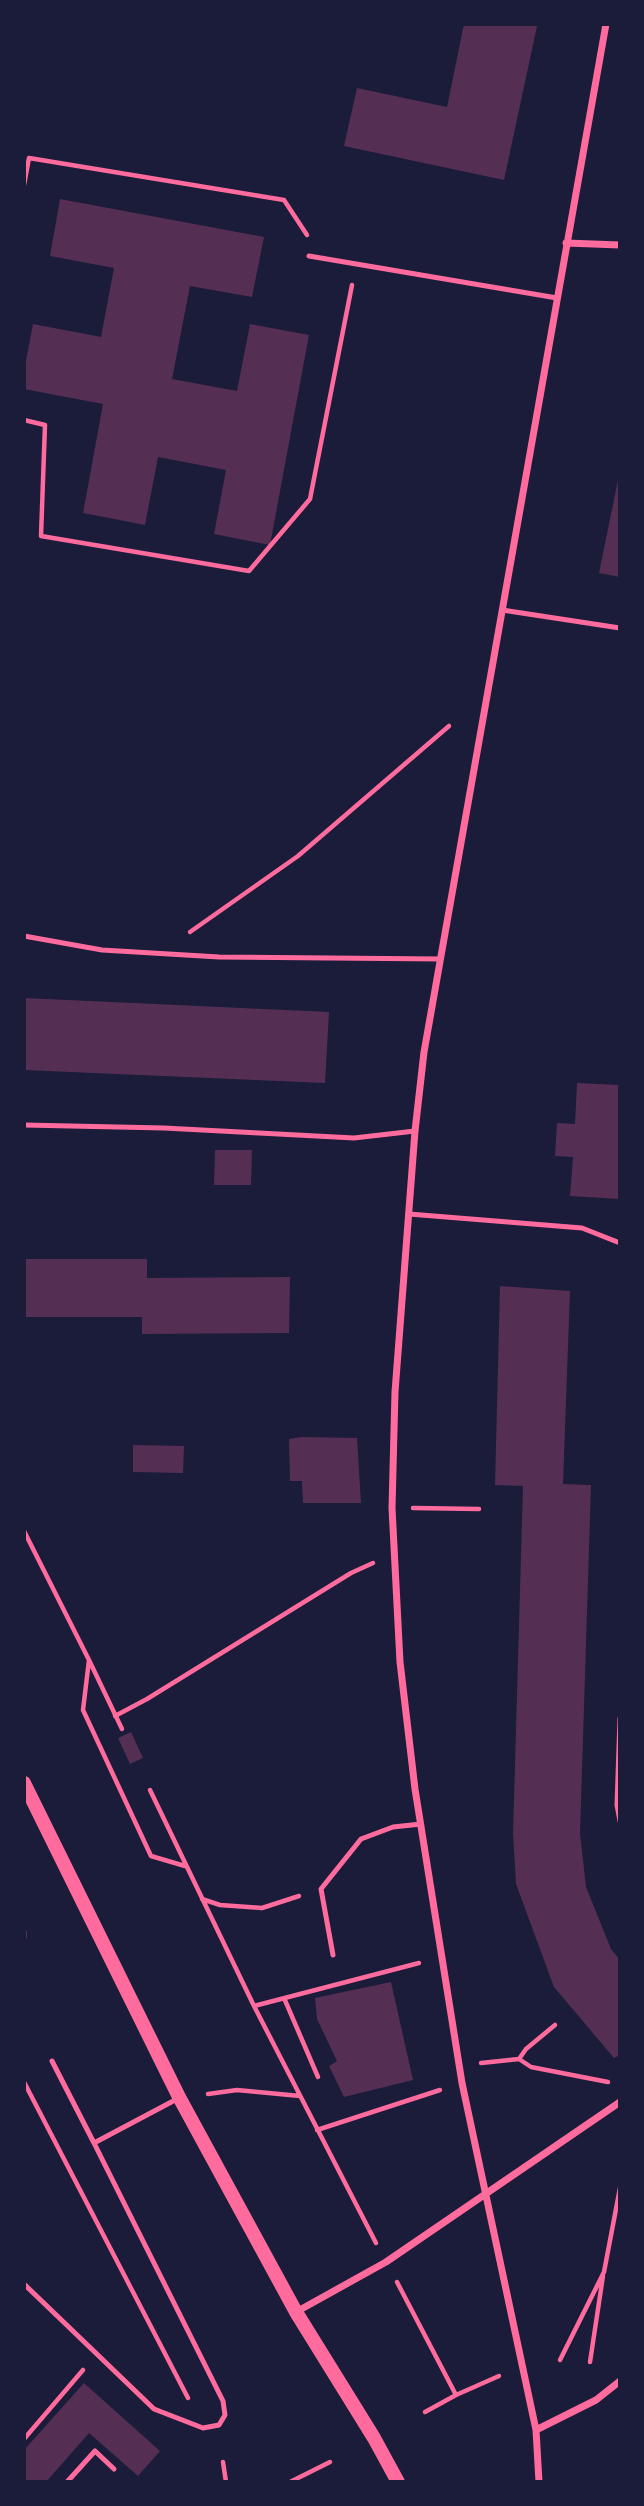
<!DOCTYPE html>
<style>
body{margin:0}
#map{position:relative;width:644px;height:2506px;overflow:hidden;background:#1b1b3a;font-family:Cabin,sans-serif}
canvas{display:block}
.frame{position:absolute;inset:0;border:26px solid #1b1b3a;pointer-events:none}
</style>
<div id="map">
<canvas width="644" height="2506"></canvas>
<div class="frame"></div>
</div>
<script>
const ctx = document.querySelector('canvas').getContext('2d');
ctx.lineJoin = 'round';
function fillPath(path, color) { ctx.fillStyle = color; ctx.fill(path, 'evenodd'); }
const poly = rows => new Path2D(rows.map(r => 'M' + r).join(''));
function strokePath(path, color, width, dash) { ctx.strokeStyle = color; ctx.lineWidth = width; ctx.lineCap = dash ? 'butt' : 'round'; ctx.setLineDash(dash || []); ctx.stroke(path); }
fillPath(poly([
 [464,24,537,26,504,180,344,146,357,88,447,107],
 [60,199,264,237,252,297,190,286,172,379,237,391,250,324,309,335,270,545,214,534,226,470,158,457,145,525,83,513,103,404,24,389,24,371,33,324,101,337,114,268,50,256],
 [618,480,620,480,620,577,599,573],
 [24,998,329,1012,325,1083,24,1070],
 [577,1083,620,1085,620,1199,570,1196,573,1157,555,1156,557,1123,575,1124],
 [215,1150,252,1150,251,1185,214,1185],
 [24,1259,147,1259,147,1278,290,1277,289,1333,142,1334,142,1317,24,1317],
 [500,1286,570,1291,563,1484,591,1485,580,1833,586,1887,611,1949,620,1960,620,2055,614,2058,554,1987,516,1884,513,1833,523,1486,495,1485],
 [302,1437,357,1438,361,1503,303,1503,302,1481,290,1481,289,1439],
 [133,1445,184,1446,183,1473,133,1472],
 [131,1732,143,1758,130,1764,118,1738],
 [391,1982,413,2080,344,2097,329,2066,337,2061,317,2019,315,1998],
 [84,2383,160,2451,138,2476,89,2433,46,2482,24,2482,24,2450]
]), '#542f53');
strokePath(poly([
 [24,185,29,158,284,200,307,235],
 [24,420,45,425,41,536,249,571,310,499,352,285],
 [190,932,298,856,449,726],
 [413,1508,479,1509],
 [24,1531,89,1660,83,1710,151,1856,185,1866],
 [89,1660,122,1729],
 [115,1716,147,1699,351,1573,373,1563],
 [150,1790,254,2006,376,2243],
 [202,1899,220,1905,262,1908,299,1896],
 [24,1931,24,1938],
 [284,1998,318,2077],
 [254,2006,419,1963],
 [519,2059,526,2049,555,2025],
 [481,2063,519,2059,531,2067,608,2082],
 [24,2082,188,2398],
 [208,2094,237,2090,300,2096],
 [317,2130,440,2090],
 [397,2282,456,2395],
 [560,2360,604,2272,620,2188],
 [590,2362,603,2276],
 [425,2412,456,2395,499,2376],
 [24,2439,83,2370],
 [223,2462,226,2482],
 [290,2482,330,2462]
]), '#ff6b9d', 4.5);
strokePath(poly([
 [309,256,557,298],
 [502,610,620,628],
 [24,936,102,950,219,957,440,959],
 [24,1125,164,1128,354,1138,415,1131],
 [409,1214,582,1228,620,1243],
 [620,1718,617,1805,620,1821],
 [333,1955,321,1889,361,1839,393,1827,421,1824],
 [52,2061,94,2143],
 [24,2284,154,2409,203,2428,219,2425,225,2415,223,2401,94,2143,177,2099],
 [67,2482,95,2451,114,2469]
]), '#ff6b9d', 5);
strokePath(poly([
 [566,243,620,245],
 [296,2312,386,2262,620,2102],
 [536,2430,596,2400,620,2381],
 [539,2482,536,2430,462,2083,415,1789,400,1662,392,1508,395,1392,415,1131,424,1052,606,24]
]), '#ff6b9d', 7);
strokePath(poly([
 [24,1783,179,2097,296,2312,374,2438,398,2482]
]), '#ff6b9d', 14);
</script>
